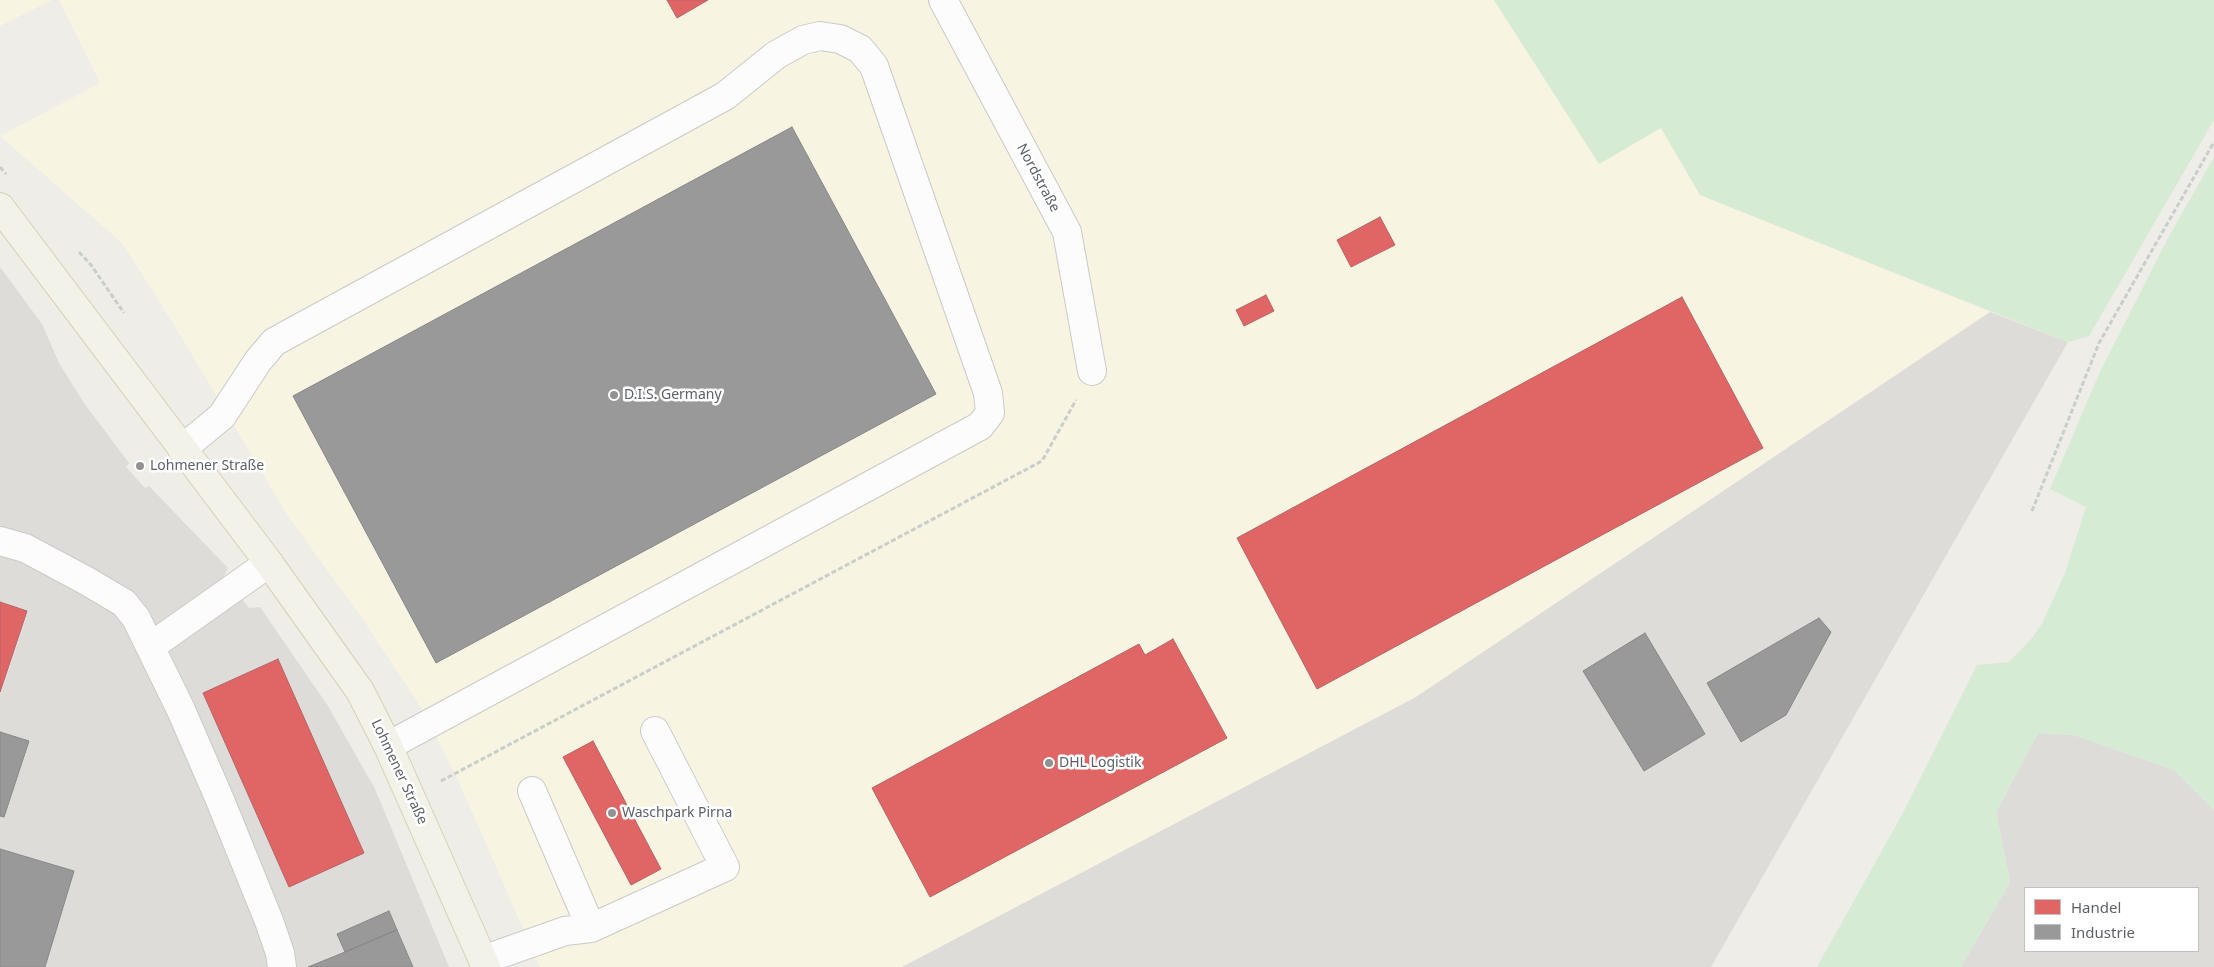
<!DOCTYPE html>
<meta charset="utf-8">
<style>
body{margin:0}
#map{position:relative;width:2214px;height:967px;overflow:hidden;background:#eeede8;font-family:"Noto Sans",sans-serif}
canvas{display:block}
.legend{position:absolute;left:2024px;top:887px;width:175px;height:65px;box-sizing:border-box;background:#fff;border:1px solid #bec0c2;margin:0;padding:6px 9px;list-style:none;font-size:15px;color:#5d6167}
.legend li{display:flex;align-items:center;gap:10px;height:25px}
.legend b{width:25px;border:1px solid #bec0c2}
</style>
<div id="map">
<canvas width="2214" height="967"></canvas>
<ul class="legend">
<li><b style="height:14px;background:#e06666"></b>Handel</li>
<li><b style="height:14px;background:#999"></b>Industrie</li>
</ul>
</div>
<script>
const ctx = document.querySelector('canvas').getContext('2d');
ctx.lineJoin = 'round';
function fillPath(path, color) { ctx.fillStyle = color; ctx.fill(path, 'evenodd'); }
const poly = rows => new Path2D(rows.map(r => 'M' + r).join(''));
function strokePath(path, color, width, dash) { ctx.strokeStyle = color; ctx.lineWidth = width; ctx.lineCap = dash ? 'butt' : 'round'; ctx.setLineDash(dash || []); ctx.stroke(path); }
function label(font, color, halo, rows, align = 'center') {
  ctx.font = font + ' "Noto Sans",sans-serif'; ctx.lineWidth = 5; ctx.setLineDash([]); ctx.textBaseline = 'middle'; ctx.strokeStyle = halo; ctx.fillStyle = color; for (const [text, x, y, turn = 0] of rows) {
    ctx.save(); ctx.translate(x, y); ctx.rotate((+turn || 0) * Math.PI / 180); ctx.textAlign = isNaN(turn) ? turn : align; if (halo) ctx.strokeText(text, 0, 0); ctx.fillText(text, 0, 0); ctx.restore();
  }
}
fillPath(poly([
 [0,0,52,0,0,26],
 [59,0,1494,0,1599,164,1661,128,1700,195,1990,312,1416,697,902,967,540,967,457,778,422,709,362,618,287,515,176,328,122,243,0,136,100,83]
]), '#f7f4e1');
fillPath(poly([
 [0,267,42,324,59,363,84,403,129,463,126,467,145,488,149,486,228,568,224,576,249,608,260,607,328,706,375,789,449,967,0,967],
 [1990,312,2068,342,1711,967,902,967,1416,697],
 [2038,733,2074,735,2174,770,2214,810,2214,967,1961,967,2010,882,1996,812],
 [2025,888,2198,888,2198,951,2025,951]
]), '#dddcd8');
fillPath(poly([
 [1494,0,2214,0,2214,120,2089,336,2068,342,1700,195,1661,128,1599,164],
 [2214,157,2214,810,2174,770,2074,735,2038,733,1996,812,2010,882,1961,967,1817,967,1904,811,1977,665,2009,662,2031,639,2042,624,2065,573,2086,507,2050,489,2099,374,2168,238]
]), '#d5ebd3');
const shops = poly([
 [667,0,708,0,677,18,667,0],
 [1380,217,1395,245,1351,267,1337,240,1380,217],
 [1266,295,1274,311,1244,326,1236,310,1266,295],
 [1682,297,1763,448,1317,689,1237,538,1682,297],
 [0,602,27,611,0,692,0,602],
 [1173,639,1227,738,930,897,872,788,1139,644,1145,655,1173,639],
 [278,659,364,853,289,887,203,693,278,659],
 [593,741,661,869,631,885,563,757,593,741]
]);
fillPath(shops, '#e06666');
strokePath(shops, '#b96466', 1);
const industry = poly([
 [792,127,936,394,436,663,293,396,792,127],
 [1819,618,1831,632,1786,715,1741,742,1707,683,1819,618],
 [1645,633,1705,734,1644,771,1583,671,1645,633],
 [0,732,29,741,4,817,0,816,0,732],
 [0,849,74,871,45,967,0,967,0,849],
 [389,911,397,930,345,952,337,934,389,911],
 [397,930,413,967,308,967,345,952,397,930]
]);
fillPath(industry, '#999');
strokePath(industry, '#87888a', 1);
const minor = poly([
 [943,0,1067,232,1092,371],
 [182,449,222,416,258,361,274,342,725,96,776,55,803,40,820,36,840,39,860,49,874,66,988,393,990,413,980,426,388,746],
 [0,541,25,548,85,580,124,603,136,618,181,710,220,800,269,921,280,953,282,967],
 [150,647,269,563],
 [532,791,591,928],
 [483,960,565,931,591,928,725,867,655,731]
]);
const major = poly([
 [0,207,269,563,360,691,388,746,486,967]
]);
strokePath(minor, '#cacac9', 30);
strokePath(major, '#d7d0b4', 30);
strokePath(poly([
 [0,167,6,174],
 [79,252,91,265,124,313],
 [2032,511,2099,343,2214,142],
 [441,781,1042,461,1076,400]
]), '#c9cecb', 3, [5, 2.5]);
strokePath(minor, '#fcfcfc', 28);
strokePath(major, '#f3f2e9', 28);
for (const [x, y, r, color] of [
 [614,395,5,"#909294"],
 [140,466,5,"#909294"],
 [1049,763,5,"#909294"],
 [612,813,5,"#909294"]
]) { const dot = new Path2D(); dot.arc(x, y, r, 0, 2 * Math.PI); ctx.fillStyle = color; ctx.fill(dot); strokePath(dot, '#fff', 2); }
label('14px', '#5d6167', '#fff', [
 ["Nordstraße",1038,178,62],
 ["Lohmener Straße",399,772,65]
]);
label('14px', '#5d6167', '#fff', [
 ["D.I.S. Germany",624,395],
 ["Lohmener Straße",150,466],
 ["DHL Logistik",1059,763],
 ["Waschpark Pirna",622,813]
], 'left');
</script>
